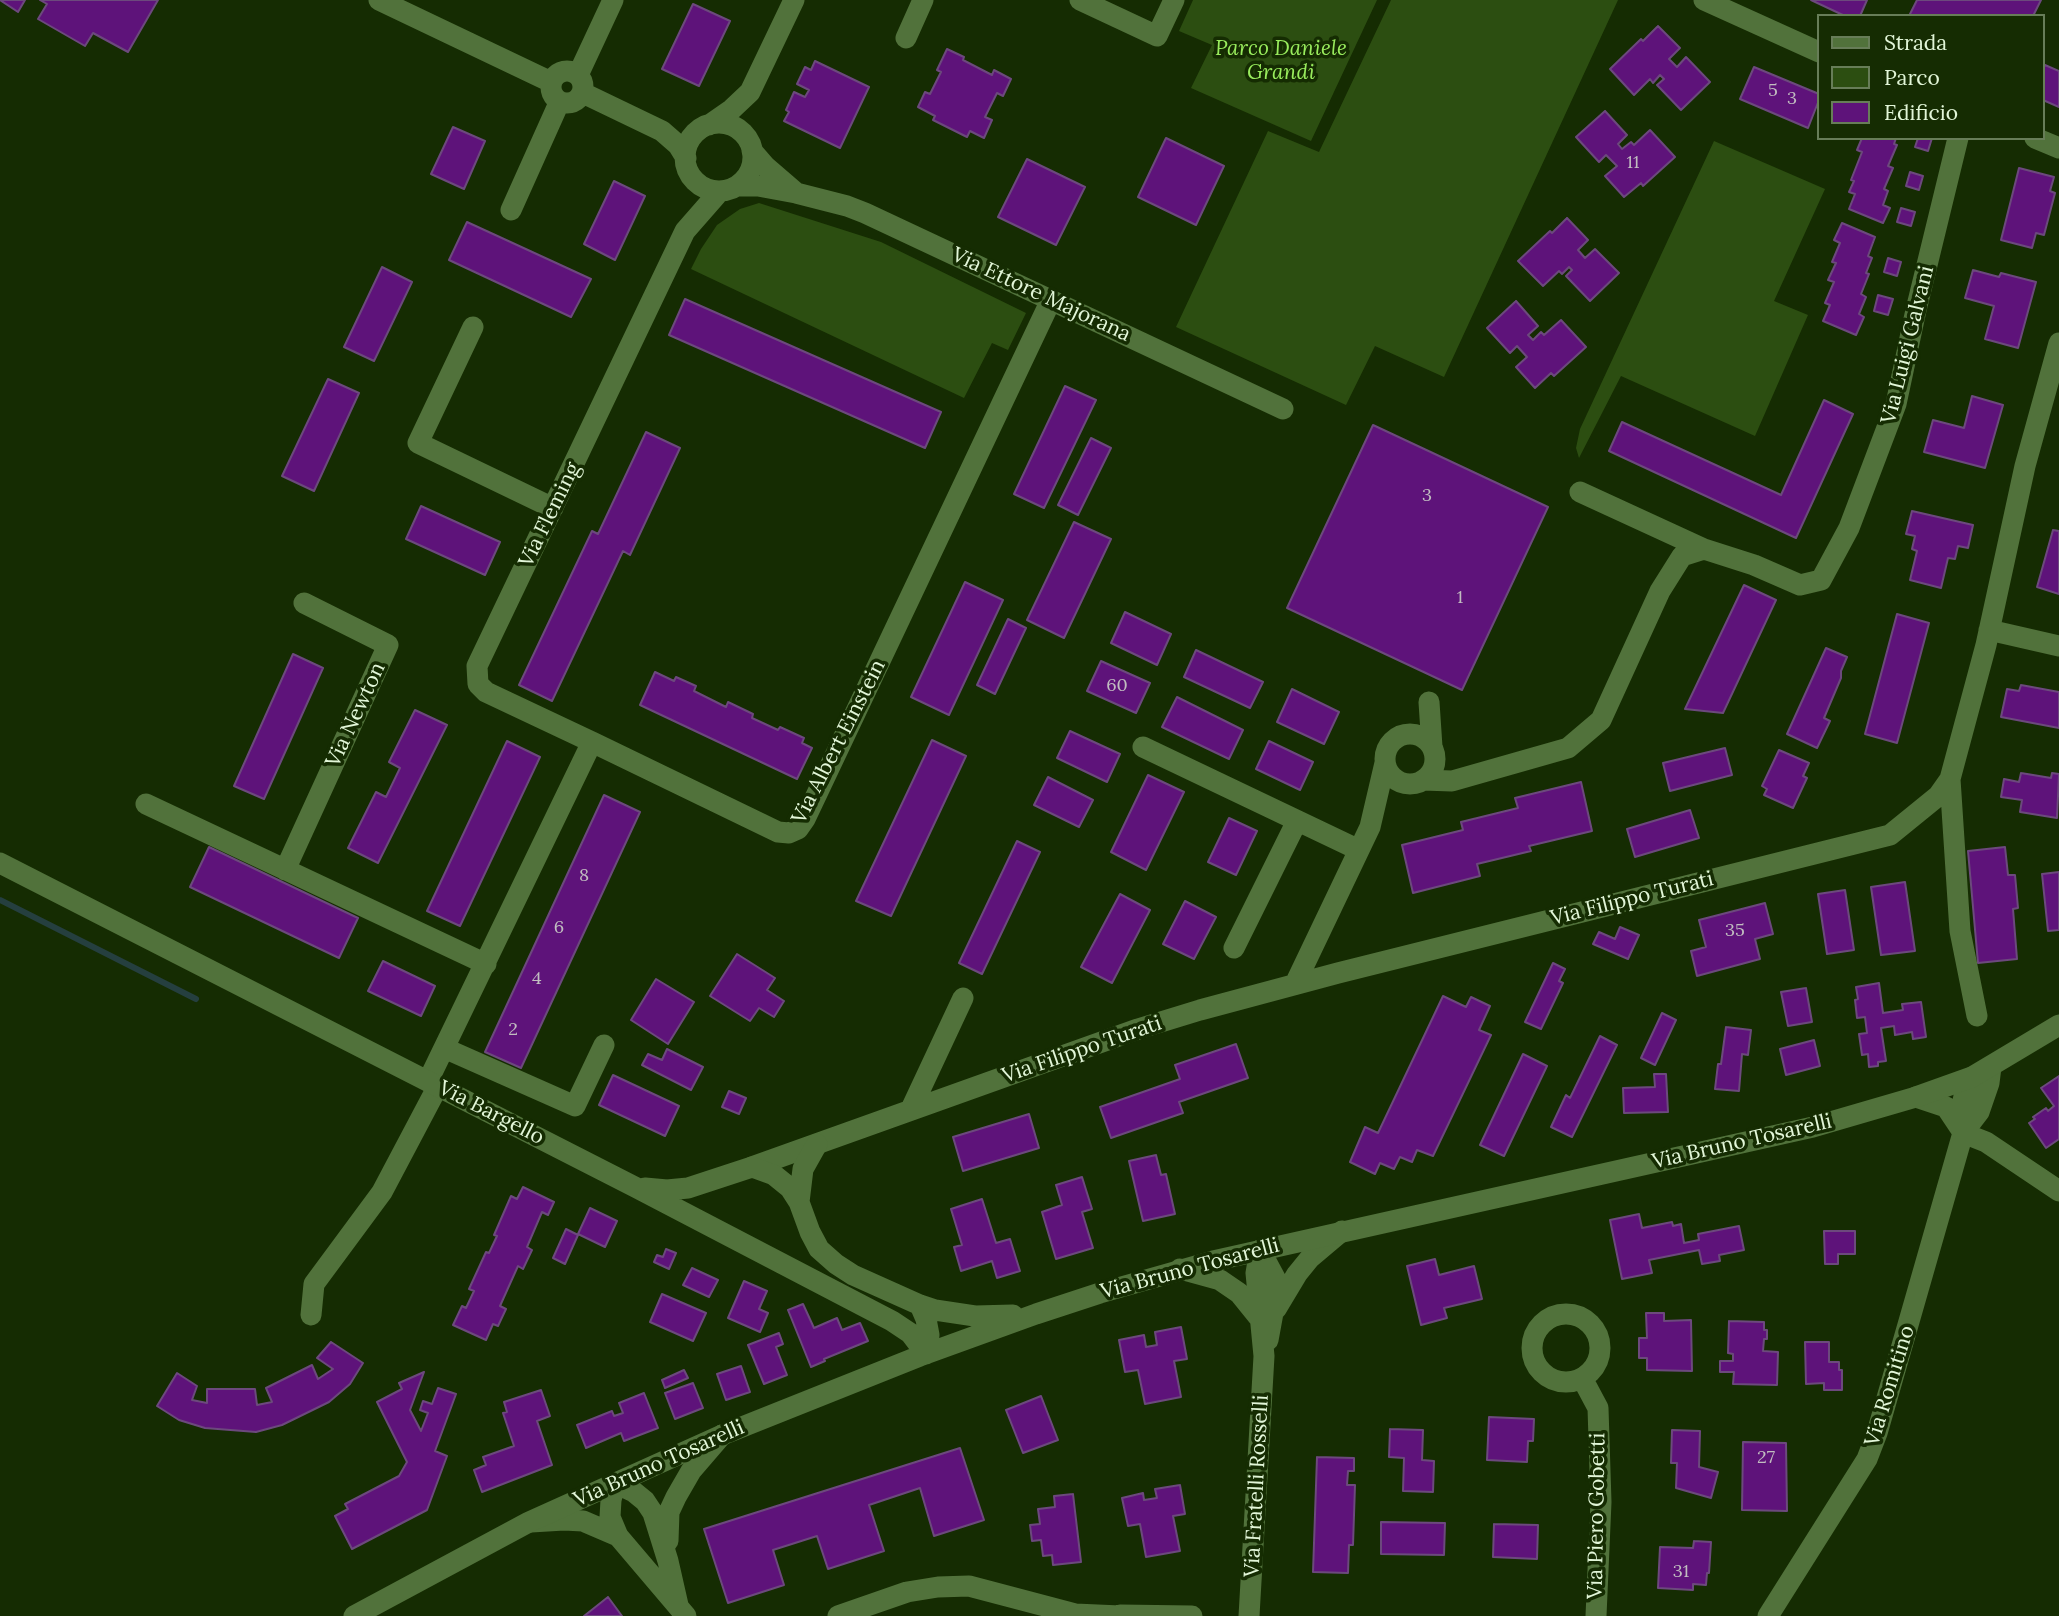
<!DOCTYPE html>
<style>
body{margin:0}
#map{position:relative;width:2059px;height:1616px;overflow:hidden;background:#152c02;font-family:Lora,serif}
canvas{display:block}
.legend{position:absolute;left:1817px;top:14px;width:228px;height:126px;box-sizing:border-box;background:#152c02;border:2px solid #677d58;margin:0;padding:9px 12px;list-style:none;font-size:21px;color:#e2f6d8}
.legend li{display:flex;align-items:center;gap:14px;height:35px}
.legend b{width:35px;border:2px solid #677d58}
</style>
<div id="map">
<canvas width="2059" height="1616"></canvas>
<ul class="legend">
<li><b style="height:9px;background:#51723b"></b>Strada</li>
<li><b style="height:19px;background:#2c4e11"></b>Parco</li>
<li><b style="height:19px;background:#5e137a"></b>Edificio</li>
</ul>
</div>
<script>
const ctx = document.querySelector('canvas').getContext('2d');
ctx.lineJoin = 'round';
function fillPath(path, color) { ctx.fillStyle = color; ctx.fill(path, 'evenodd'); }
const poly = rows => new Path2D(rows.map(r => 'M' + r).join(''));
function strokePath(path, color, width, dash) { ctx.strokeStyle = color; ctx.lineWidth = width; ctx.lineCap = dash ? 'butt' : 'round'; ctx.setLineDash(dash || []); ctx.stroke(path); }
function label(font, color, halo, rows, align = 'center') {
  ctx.font = font + ' Lora,serif'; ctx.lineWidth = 7; ctx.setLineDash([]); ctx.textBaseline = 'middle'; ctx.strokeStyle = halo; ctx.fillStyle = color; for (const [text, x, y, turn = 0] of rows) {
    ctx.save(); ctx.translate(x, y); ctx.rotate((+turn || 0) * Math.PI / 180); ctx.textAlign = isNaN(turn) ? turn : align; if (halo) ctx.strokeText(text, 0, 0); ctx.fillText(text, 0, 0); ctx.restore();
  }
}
fillPath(poly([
 [1193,0,1377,0,1311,141,1191,88,1212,45,1179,31],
 [1391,0,1618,0,1444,377,1375,346,1346,405,1176,327,1268,131,1319,152],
 [1714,141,1825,189,1774,301,1808,315,1755,436,1621,376,1579,458,1576,448,1580,429],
 [759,203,881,242,1026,313,1008,350,992,343,964,398,691,269,701,249,717,225,740,209]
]), '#2c4e11');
strokePath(poly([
 [0,900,196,999]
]), '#253f3f', 6);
const building = poly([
 [0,0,25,0,18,12,0,0],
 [40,0,158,0,128,52,93,33,85,46,38,19,47,4,40,0],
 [1811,0,1867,0,1860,16,1845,16,1811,0],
 [1917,0,2041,0,2033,16,1909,16,1917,0],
 [693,4,730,21,699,86,662,69,693,4],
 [1658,26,1680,48,1669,59,1677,67,1686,57,1710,82,1681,110,1657,85,1664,79,1660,75,1653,83,1650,79,1634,95,1610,69,1641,39,1643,41,1658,26],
 [947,49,964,57,963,60,992,75,994,70,1011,79,1003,96,997,93,985,117,992,120,984,138,970,131,967,137,933,120,935,116,918,107,925,92,930,94,941,72,937,70,947,49],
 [815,61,869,87,840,148,784,121,789,112,786,110,794,92,805,97,809,90,797,84,805,67,811,70,815,61],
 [2045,65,2059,71,2059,107,2043,100,2043,70,2045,65],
 [1754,67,1819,94,1819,100,1808,128,1740,99,1754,67],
 [1605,111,1627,135,1618,144,1622,149,1631,142,1634,145,1650,130,1675,157,1643,186,1641,183,1624,197,1605,176,1617,166,1606,155,1599,162,1576,137,1605,111],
 [453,127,485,141,464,189,431,174,453,127],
 [1166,138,1224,166,1196,225,1138,197,1166,138],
 [1862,138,1896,138,1894,144,1897,145,1888,166,1893,168,1884,189,1888,191,1883,205,1890,208,1883,223,1849,209,1855,194,1849,192,1854,181,1851,180,1862,152,1857,150,1862,138],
 [1918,138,1932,138,1928,151,1915,147,1918,138],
 [1027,159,1085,187,1056,245,998,217,1027,159],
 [2019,168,2054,177,2050,191,2055,193,2044,235,2036,233,2032,248,2001,240,2019,168],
 [1910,172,1923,176,1919,190,1906,186,1910,172],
 [614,181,645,196,615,260,584,244,614,181],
 [1901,208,1915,212,1911,226,1897,222,1901,208],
 [1567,218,1588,240,1578,250,1585,258,1595,249,1619,273,1590,301,1566,276,1572,270,1569,267,1562,274,1559,271,1543,286,1518,261,1550,231,1552,233,1567,218],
 [467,222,591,279,571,317,449,260,467,222],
 [1842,223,1875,237,1868,256,1872,258,1866,273,1869,274,1861,294,1866,297,1859,314,1864,317,1856,335,1823,321,1830,305,1825,303,1834,282,1828,280,1836,263,1832,262,1840,243,1834,240,1842,223],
 [1888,258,1901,262,1897,276,1884,272,1888,258],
 [382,267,412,282,374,361,344,347,382,267],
 [1973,270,1999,277,2001,273,2036,282,2018,348,1985,339,1994,306,1965,298,1973,270],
 [1878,295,1893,299,1888,315,1874,311,1878,295],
 [685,299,941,412,925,448,669,335,685,299],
 [1516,301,1538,326,1528,335,1533,340,1541,332,1544,335,1561,320,1586,347,1554,376,1551,373,1535,388,1516,367,1527,357,1517,346,1510,353,1487,328,1516,301],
 [328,379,359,393,314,491,282,476,328,379],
 [1065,386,1096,400,1044,508,1014,494,1065,386],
 [1972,396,2003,405,1985,468,1924,452,1933,420,1964,428,1972,396],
 [1824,400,1853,414,1796,538,1609,451,1622,422,1781,495,1824,400],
 [1373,425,1548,507,1462,690,1287,608,1373,425],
 [646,432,680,448,630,555,623,551,552,701,519,685,592,531,598,534,646,432],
 [1091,438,1111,448,1078,515,1058,505,1091,438],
 [421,506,500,542,485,575,406,539,421,506],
 [1912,511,1973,525,1968,548,1958,546,1955,559,1948,558,1941,588,1910,580,1917,551,1912,549,1915,536,1906,534,1912,511],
 [1074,522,1111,539,1064,638,1027,620,1074,522],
 [2053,530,2059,531,2059,594,2037,587,2053,530],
 [965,582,1003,600,949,715,911,697,965,582],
 [1744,585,1776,600,1723,713,1685,709,1744,585],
 [1125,612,1171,634,1157,665,1111,643,1125,612],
 [1897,614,1929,623,1897,743,1865,734,1897,614],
 [1008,619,1026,628,995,694,977,685,1008,619],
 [1826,648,1847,657,1841,671,1841,678,1824,718,1830,721,1817,748,1787,734,1826,648],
 [1196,650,1263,682,1250,708,1184,677,1196,650],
 [293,654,323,668,264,799,234,786,293,654],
 [1101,661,1150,683,1136,713,1087,691,1101,661],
 [655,672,674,681,676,677,696,686,694,691,726,707,728,702,753,714,752,718,778,730,780,727,804,738,802,743,812,748,797,779,640,705,655,672],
 [2021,685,2059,692,2059,728,2001,717,2007,689,2019,691,2021,685],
 [1292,689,1339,712,1324,744,1277,722,1292,689],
 [1177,697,1243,730,1229,759,1162,727,1177,697],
 [415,710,447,725,378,863,348,848,376,792,386,797,400,768,389,762,415,710],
 [1070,731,1120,754,1107,782,1057,758,1070,731],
 [932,740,966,756,891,916,856,901,932,740],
 [507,741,540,757,460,926,427,911,507,741],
 [1269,741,1313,762,1300,790,1256,769,1269,741],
 [1725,748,1732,775,1670,791,1663,763,1725,748],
 [1779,750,1809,763,1803,776,1807,778,1793,808,1764,795,1767,789,1762,786,1779,750],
 [2021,773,2051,778,2052,773,2059,774,2057,818,2020,812,2022,800,2001,797,2004,779,2019,782,2021,773],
 [1148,775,1184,792,1146,870,1111,852,1148,775],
 [1048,777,1093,800,1079,827,1034,805,1048,777],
 [1581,782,1592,831,1529,846,1531,851,1477,864,1480,876,1413,893,1402,845,1463,830,1461,822,1518,808,1515,798,1581,782],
 [604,795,640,812,521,1068,485,1052,604,795],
 [1690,810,1699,838,1635,857,1627,829,1690,810],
 [1229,818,1257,831,1236,875,1208,862,1229,818],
 [1017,841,1040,852,982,974,959,963,1017,841],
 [209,847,358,918,339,958,190,887,209,847],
 [2005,847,2008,875,2015,875,2018,908,2013,909,2017,959,1978,963,1968,851,2005,847],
 [2059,872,2059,930,2048,931,2042,874,2059,872],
 [1905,882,1915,951,1881,955,1871,887,1905,882],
 [1845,890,1854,950,1827,954,1818,894,1845,890],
 [1120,894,1150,910,1112,983,1081,967,1120,894],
 [1185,901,1216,917,1194,959,1163,944,1185,901],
 [1765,903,1773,934,1755,939,1760,959,1697,976,1691,951,1706,947,1699,920,1765,903],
 [1620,927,1639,935,1628,959,1593,944,1599,932,1615,939,1620,927],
 [737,954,775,978,767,990,784,1001,774,1017,759,1008,750,1021,710,996,737,954],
 [383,961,435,986,421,1016,368,991,383,961],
 [1553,963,1565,969,1559,981,1563,983,1541,1029,1525,1022,1553,963],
 [656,979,694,1002,668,1044,631,1020,656,979],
 [1879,983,1883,1013,1903,1010,1902,1004,1921,1002,1926,1037,1913,1039,1912,1032,1895,1035,1894,1026,1881,1028,1886,1061,1878,1062,1878,1066,1869,1067,1868,1054,1862,1055,1859,1034,1867,1033,1865,1017,1857,1018,1855,1000,1858,999,1856,987,1879,983],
 [1806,988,1812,1022,1788,1026,1781,992,1806,988],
 [1443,996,1466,1007,1471,997,1490,1006,1479,1030,1491,1035,1433,1156,1417,1150,1412,1162,1400,1157,1394,1169,1380,1163,1375,1174,1350,1162,1365,1127,1378,1133,1443,996],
 [1662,1013,1676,1020,1655,1065,1641,1058,1662,1013],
 [1726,1027,1751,1030,1748,1055,1742,1054,1739,1091,1715,1089,1718,1064,1721,1064,1726,1027],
 [1600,1036,1617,1045,1572,1137,1551,1127,1566,1095,1570,1098,1600,1036],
 [1814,1040,1820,1066,1786,1075,1780,1049,1814,1040],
 [1236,1044,1248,1078,1179,1102,1183,1113,1111,1138,1100,1107,1180,1079,1175,1065,1236,1044],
 [667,1049,703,1067,691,1090,642,1065,648,1054,662,1060,667,1049],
 [1523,1054,1547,1066,1504,1156,1480,1145,1523,1054],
 [1654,1074,1666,1074,1668,1112,1624,1113,1623,1088,1655,1087,1654,1074],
 [613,1075,679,1106,665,1136,599,1105,613,1075],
 [2059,1076,2059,1139,2046,1148,2029,1123,2035,1119,2033,1117,2046,1108,2048,1111,2054,1106,2041,1088,2059,1076],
 [729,1091,746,1098,739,1114,722,1107,729,1091],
 [1029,1114,1039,1148,963,1171,953,1137,1029,1114],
 [1156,1155,1161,1175,1166,1174,1175,1214,1143,1221,1129,1161,1156,1155],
 [1082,1177,1092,1209,1082,1212,1093,1248,1056,1259,1042,1212,1062,1205,1056,1185,1082,1177],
 [523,1187,554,1202,548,1215,542,1212,527,1247,532,1250,523,1269,518,1266,500,1306,506,1309,498,1326,493,1324,486,1340,453,1325,462,1306,466,1308,474,1291,469,1289,486,1252,489,1253,497,1236,494,1235,511,1196,517,1199,523,1187],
 [982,1199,996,1243,1010,1239,1020,1271,997,1278,992,1261,961,1271,954,1247,962,1245,951,1209,982,1199],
 [590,1208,617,1221,605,1247,578,1234,590,1208],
 [1639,1214,1642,1228,1672,1222,1673,1226,1681,1224,1684,1243,1699,1240,1698,1234,1739,1226,1744,1250,1719,1255,1720,1261,1702,1264,1699,1250,1649,1260,1652,1273,1622,1279,1610,1220,1639,1214],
 [566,1229,578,1235,565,1264,553,1258,566,1229],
 [1824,1231,1855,1231,1855,1254,1838,1254,1838,1264,1825,1264,1824,1231],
 [666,1249,676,1253,669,1269,654,1262,657,1255,663,1257,666,1249],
 [1435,1259,1439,1275,1474,1266,1482,1299,1444,1308,1447,1318,1421,1325,1407,1266,1435,1259],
 [692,1268,718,1280,709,1297,683,1285,692,1268],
 [744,1281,767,1291,759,1309,768,1313,760,1332,728,1318,744,1281],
 [662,1294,706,1313,693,1341,650,1322,662,1294],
 [803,1304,814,1328,837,1318,842,1330,860,1323,868,1341,824,1359,825,1361,811,1367,788,1310,803,1304],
 [1646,1313,1664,1313,1664,1321,1691,1320,1692,1371,1647,1370,1647,1358,1639,1358,1639,1338,1647,1338,1646,1313],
 [1729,1321,1764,1322,1764,1330,1767,1330,1767,1339,1764,1339,1763,1351,1778,1352,1777,1385,1733,1384,1734,1372,1720,1372,1720,1361,1733,1361,1733,1354,1728,1353,1729,1321],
 [1181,1327,1187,1359,1174,1361,1181,1397,1145,1404,1138,1370,1125,1372,1119,1340,1144,1335,1146,1347,1157,1345,1155,1332,1181,1327],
 [779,1333,783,1344,776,1347,787,1375,764,1384,748,1345,779,1333],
 [331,1342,363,1363,350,1384,329,1402,282,1425,256,1432,205,1428,179,1420,157,1406,177,1373,197,1386,192,1400,207,1403,207,1389,255,1389,257,1405,272,1402,266,1388,312,1365,318,1379,333,1369,317,1358,331,1342],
 [1805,1342,1829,1342,1829,1362,1839,1362,1839,1370,1842,1370,1842,1390,1824,1390,1824,1383,1806,1384,1805,1342],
 [741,1366,750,1392,726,1400,717,1374,741,1366],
 [684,1370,688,1378,665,1388,662,1380,684,1370],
 [424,1372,410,1410,421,1431,428,1413,420,1410,423,1401,432,1404,438,1388,456,1394,435,1451,447,1456,427,1510,352,1549,335,1516,348,1509,345,1504,399,1476,407,1462,377,1402,402,1389,399,1383,424,1372],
 [693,1383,703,1408,675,1419,665,1393,693,1383],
 [541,1390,550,1416,537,1421,552,1465,482,1492,474,1470,486,1465,483,1457,514,1446,503,1413,507,1412,504,1402,541,1390],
 [644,1393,658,1428,624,1441,621,1433,586,1448,577,1425,612,1411,614,1416,623,1413,619,1403,644,1393],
 [1041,1396,1058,1440,1023,1453,1006,1410,1041,1396],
 [1489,1417,1534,1419,1533,1441,1528,1441,1527,1462,1487,1460,1489,1417],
 [1390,1429,1423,1430,1422,1460,1434,1461,1433,1492,1403,1491,1404,1458,1389,1457,1390,1429],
 [1672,1430,1700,1431,1699,1467,1718,1472,1711,1498,1676,1488,1677,1463,1671,1463,1672,1430],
 [1743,1442,1786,1443,1787,1511,1742,1510,1743,1442],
 [960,1448,984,1520,934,1536,920,1488,869,1505,884,1551,828,1569,817,1536,773,1550,784,1585,728,1603,704,1529,960,1448],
 [1317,1457,1354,1458,1354,1471,1348,1471,1347,1485,1355,1485,1353,1545,1349,1545,1348,1573,1313,1572,1317,1457],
 [1180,1485,1185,1514,1173,1516,1180,1551,1146,1557,1140,1524,1128,1526,1122,1498,1143,1493,1144,1500,1157,1498,1155,1489,1180,1485],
 [1073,1494,1081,1562,1053,1565,1052,1555,1043,1556,1041,1540,1032,1541,1030,1525,1040,1524,1038,1509,1055,1507,1054,1496,1073,1494],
 [1381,1522,1445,1523,1444,1555,1381,1554,1381,1522],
 [1494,1524,1538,1525,1537,1559,1493,1557,1494,1524],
 [1694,1541,1711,1542,1709,1573,1707,1573,1706,1585,1693,1584,1693,1590,1658,1588,1660,1547,1693,1548,1694,1541],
 [608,1597,622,1616,584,1616,608,1597]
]);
fillPath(building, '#5e137a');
strokePath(building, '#6c497d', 2);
strokePath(poly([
 [379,0,551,82],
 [1080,0,1157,36,1174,0],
 [1704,0,1819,52],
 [906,38,923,0],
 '551 87a16 16 0 1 1 32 0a16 16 0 1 1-32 0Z',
 [578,75,613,0],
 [583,93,662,131,678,145,686,158],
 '685 157a34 34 0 1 1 68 0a34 34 0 1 1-68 0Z',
 [709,125,732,109,750,92,794,0],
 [2035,138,2059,148],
 [752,151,765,166,794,191],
 [737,186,758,186,796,193,847,206,865,213,1283,409],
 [511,210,559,103],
 [473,327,418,443,553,508],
 [1580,492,1704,549],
 [1989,630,2059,646],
 [1429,702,1432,747],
 '1385 759a25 25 0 1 1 50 0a25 25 0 1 1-50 0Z',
 [592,742,486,692,478,684,477,666,685,231,720,191],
 [1143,747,1359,850],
 [1950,779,1960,931,1977,1016],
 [1423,780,1452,781,1568,748,1601,720,1660,591,1682,556,1704,549,1754,565,1800,585,1821,580,1849,528,1896,404,1916,310,1958,138],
 [146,804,486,964],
 [285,870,388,645,304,603],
 [1234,948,1297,821],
 [1295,984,1370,827,1385,763],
 [444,1048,575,1106,604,1045],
 [428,1081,592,742,778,832,789,833,798,829,805,819,1051,300],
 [1916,1097,1946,1107,1962,1131],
 [911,1109,963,998],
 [1963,1133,1986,1142,2059,1191],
 [1963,1133,1979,1112,1989,1083,1991,1067],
 [752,1167,1138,1029,1200,1010,1338,973,1890,835,1938,796,1950,779,1986,645,2025,466,2059,343],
 [1260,1250,1275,1278,1277,1291,1268,1340],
 [1180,1269,1220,1280,1239,1293,1260,1319],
 [1276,1309,1297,1274,1310,1258,1342,1231],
 '1532 1348a34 34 0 1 1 68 0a34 34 0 1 1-68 0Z',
 [311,1315,314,1284,382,1192,438,1086],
 [1582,1378,1598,1408,1601,1502,1596,1616],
 [531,1522,564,1520,583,1521,618,1536],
 [668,1541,669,1512,676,1497,691,1471,722,1435],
 [678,1605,668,1561,653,1513,645,1501,634,1492,615,1483,611,1500,610,1517,618,1536,686,1616],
 [1120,1615,1192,1616],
 [838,1616,907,1592,938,1587,969,1586,1075,1614,1120,1616],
 [1249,1616,1264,1356,1256,1273,1260,1250],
 [1768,1616,1867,1459,1877,1433,1963,1133,1962,1106,1965,1091,1972,1077]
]), '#51723b', 21);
strokePath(poly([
 [0,863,635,1187,892,1321,910,1333,926,1354],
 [645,1188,667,1190,688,1188,752,1167,774,1175,790,1188,799,1202,810,1232,819,1249,836,1264,853,1275,920,1305,935,1310,975,1316,1013,1315],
 [799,1202,803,1169,817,1144],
 [920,1305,926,1319,929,1335,926,1354],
 [354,1616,529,1522,722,1435,920,1356,1036,1314,1100,1293,1213,1261,1813,1127,1916,1097,1972,1077,2059,1025]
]), '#51723b', 21);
label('18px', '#c1bdc0', null, [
 ["5",1773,91],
 ["3",1792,99],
 ["11",1633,163],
 ["3",1427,496],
 ["1",1460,598],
 ["60",1117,686],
 ["8",584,876],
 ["6",559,928],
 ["35",1735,931],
 ["4",537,979],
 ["2",513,1030],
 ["27",1766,1458],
 ["31",1681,1572]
]);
label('italic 21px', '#99ec5d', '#152c02', [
 ["Parco Daniele",1281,49],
 ["Grandi",1281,73]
]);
label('21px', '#e2f6d8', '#152c02', [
 ["Via Ettore Majorana",1041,295,25],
 ["Via Luigi Galvani",1908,345,-76],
 ["Via Fleming",550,515,-64],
 ["Via Newton",356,715,-65],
 ["Via Albert Einstein",839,742,-63],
 ["Via Filippo Turati",1632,899,-14],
 ["Via Filippo Turati",1082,1050,-19],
 ["Via Bargello",491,1113,27],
 ["Via Bruno Tosarelli",1742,1142,-13],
 ["Via Bruno Tosarelli",1190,1269,-15],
 ["Via Romitino",1890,1386,-73],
 ["Via Bruno Tosarelli",659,1464,-24],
 ["Via Fratelli Rosselli",1257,1486,-87],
 ["Via Piero Gobetti",1597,1516,-89]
]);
</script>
